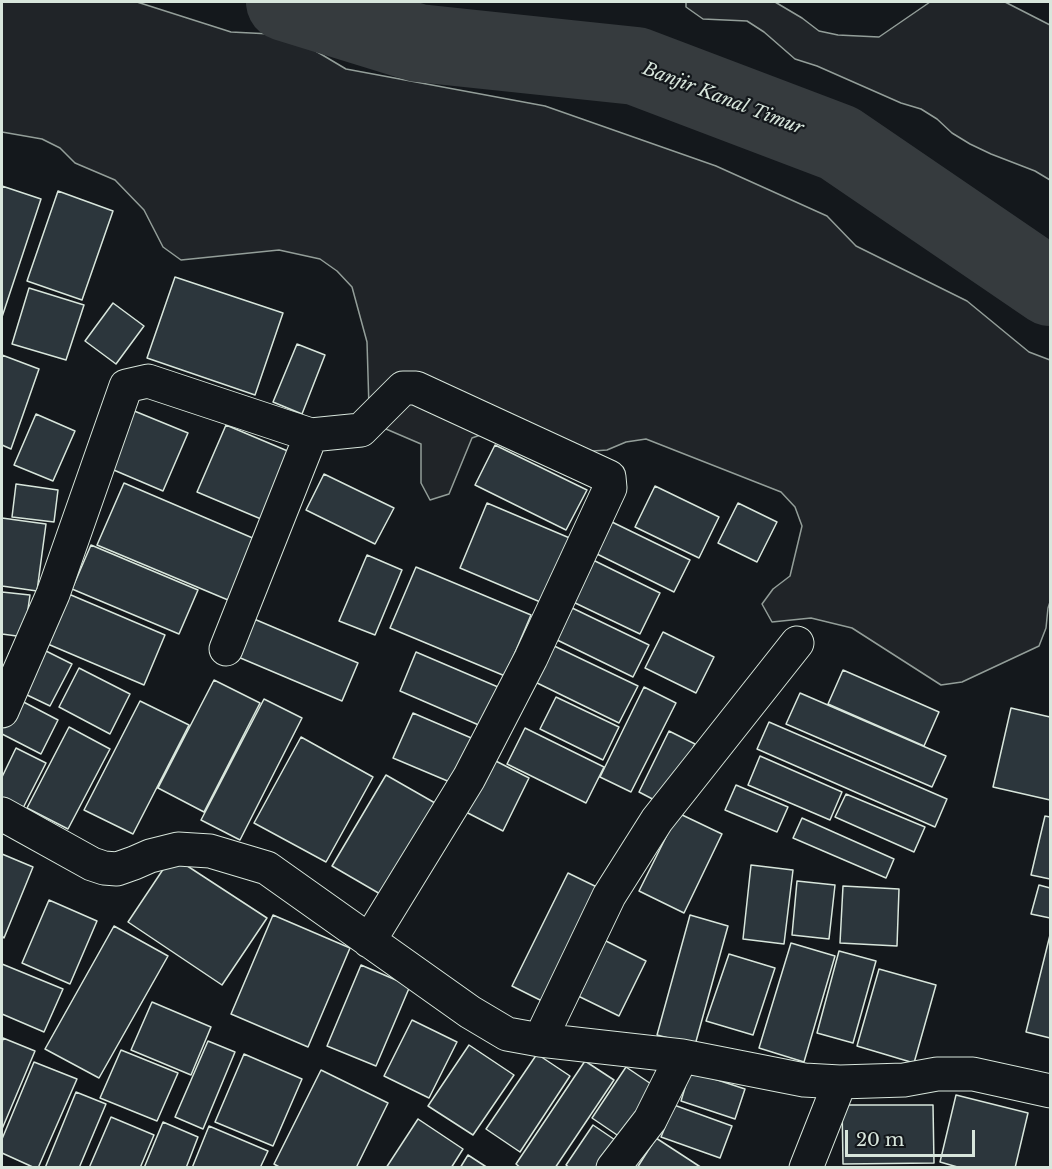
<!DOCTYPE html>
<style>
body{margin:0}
#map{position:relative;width:1052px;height:1169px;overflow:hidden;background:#14181c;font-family:"Libre Baskerville",serif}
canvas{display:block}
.frame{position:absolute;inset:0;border:3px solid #d8e6dc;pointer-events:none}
.scale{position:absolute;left:845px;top:1130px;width:130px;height:27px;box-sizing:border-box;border:3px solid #d8e6dc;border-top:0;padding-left:8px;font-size:18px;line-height:21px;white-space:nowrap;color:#d8e6dc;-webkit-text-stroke:4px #14181c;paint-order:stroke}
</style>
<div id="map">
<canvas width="1052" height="1169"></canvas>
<div class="frame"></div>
<div class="scale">20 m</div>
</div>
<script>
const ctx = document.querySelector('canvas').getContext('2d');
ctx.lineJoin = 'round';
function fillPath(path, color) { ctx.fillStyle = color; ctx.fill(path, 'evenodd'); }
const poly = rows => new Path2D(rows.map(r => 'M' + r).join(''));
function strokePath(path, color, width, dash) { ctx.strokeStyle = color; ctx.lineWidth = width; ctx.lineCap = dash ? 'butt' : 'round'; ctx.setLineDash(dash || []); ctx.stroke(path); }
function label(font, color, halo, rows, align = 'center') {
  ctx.font = font + ' "Libre Baskerville",serif'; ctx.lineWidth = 4.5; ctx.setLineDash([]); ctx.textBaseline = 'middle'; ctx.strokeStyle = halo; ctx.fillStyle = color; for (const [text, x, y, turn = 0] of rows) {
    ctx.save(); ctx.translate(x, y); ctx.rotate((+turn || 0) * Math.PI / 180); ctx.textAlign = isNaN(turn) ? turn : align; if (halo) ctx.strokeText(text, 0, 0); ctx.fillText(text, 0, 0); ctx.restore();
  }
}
const green = poly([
 [2,2,137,2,231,32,271,34,309,47,346,69,545,106,716,166,827,216,856,246,967,301,1029,352,1050,360,1050,602,1048,608,1046,628,1039,646,962,682,941,685,852,628,811,618,772,622,762,604,773,589,790,576,802,526,795,507,781,492,646,439,626,442,607,450,565,453,491,431,472,438,449,494,430,500,421,483,421,444,379,426,369,408,367,342,352,287,337,271,320,259,279,250,181,260,163,247,144,210,115,180,75,163,60,148,42,139,2,132,2,2],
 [686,2,775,2,802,18,819,31,838,35,879,37,930,2,1005,2,1050,25,1050,180,1035,171,991,154,970,144,952,133,937,119,921,109,901,103,817,66,795,59,764,32,747,21,703,19,686,7,686,2]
]);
fillPath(green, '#202428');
strokePath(green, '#939e99', 1.5);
strokePath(poly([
 [285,2,418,43,636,66,839,143,1050,287]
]), '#363b3e', 78);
const building = poly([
 [2,186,41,199,2,317,2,186],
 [58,191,113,211,82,300,27,281,58,191],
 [175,277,283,313,255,395,147,358,175,277],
 [29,288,84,305,66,360,12,344,29,288],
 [113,303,144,326,116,364,85,341,113,303],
 [297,344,325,355,302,414,273,402,297,344],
 [2,355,39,369,11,449,2,445,2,355],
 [127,408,188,433,163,491,102,465,127,408],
 [36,414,75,431,53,481,14,465,36,414],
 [226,425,290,452,261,519,197,492,226,425],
 [495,445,587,490,566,530,475,485,495,445],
 [324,474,394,508,375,544,306,510,324,474],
 [124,483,255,539,228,600,97,545,124,483],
 [16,484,58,490,54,522,12,517,16,484],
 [655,486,719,517,699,558,635,527,655,486],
 [487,503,572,539,545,604,460,568,487,503],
 [738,503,777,522,757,562,718,543,738,503],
 [2,518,46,524,37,591,2,586,2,518],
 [612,522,690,560,674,592,597,554,612,522],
 [91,545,198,590,179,634,72,589,91,545],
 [367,555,402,570,375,635,339,621,367,555],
 [591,559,660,593,640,634,571,601,591,559],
 [416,567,531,615,505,676,390,628,416,567],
 [2,592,30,595,24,637,2,634,2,592],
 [64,592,165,635,144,685,43,642,64,592],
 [566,605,649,645,633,677,551,637,566,605],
 [247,616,358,663,342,701,231,654,247,616],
 [663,632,714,657,696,693,645,668,663,632],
 [548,643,638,686,619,723,531,680,548,643],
 [46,651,72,664,50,706,25,694,46,651],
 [416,652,498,687,481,726,400,691,416,652],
 [79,668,130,694,110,734,59,707,79,668],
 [843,670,939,712,924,746,828,704,843,670],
 [214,680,260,703,204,812,158,788,214,680],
 [644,687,676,703,631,792,600,777,644,687],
 [800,693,946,756,932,787,786,724,800,693],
 [14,697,58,720,41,754,2,734,2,721,14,697],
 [556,697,619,727,603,760,540,729,556,697],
 [264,699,302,718,240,840,201,820,264,699],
 [140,701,189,725,133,834,84,810,140,701],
 [1011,708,1050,717,1050,800,993,787,1011,708],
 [413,713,476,740,457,785,393,758,413,713],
 [769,722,947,799,935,827,757,749,769,722],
 [69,727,110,749,68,829,27,808,69,727],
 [525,728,604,767,586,803,507,764,525,728],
 [669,731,695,744,664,805,639,792,669,731],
 [301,737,373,777,326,862,254,823,301,737],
 [16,748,46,763,21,812,2,802,2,777,16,748],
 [486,756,529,778,503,831,460,809,486,756],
 [760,756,842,792,830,820,748,785,760,756],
 [386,775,442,807,387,898,332,866,386,775],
 [736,785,788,807,777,832,725,810,736,785],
 [846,794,925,827,914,852,835,817,846,794],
 [678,813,722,834,684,913,639,891,678,813],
 [1045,816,1050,817,1050,879,1031,875,1045,816],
 [802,818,894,859,886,878,793,838,802,818],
 [2,854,33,867,4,938,2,936,2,854],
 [172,856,267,918,222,985,128,922,172,856],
 [751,865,793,870,784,944,743,939,751,865],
 [568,873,603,890,546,1003,512,986,568,873],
 [797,881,835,885,829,939,792,935,797,881],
 [1039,885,1050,888,1050,918,1031,914,1039,885],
 [843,886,899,889,897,946,840,943,843,886],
 [49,900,97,921,70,984,22,963,49,900],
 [273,915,350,948,308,1047,231,1014,273,915],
 [690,915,728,926,695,1045,657,1035,690,915],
 [114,926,168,956,99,1078,45,1049,114,926],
 [1050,935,1050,1038,1026,1032,1050,935],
 [602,939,646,961,619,1016,574,994,602,939],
 [791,943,835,956,804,1062,759,1048,791,943],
 [839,951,876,961,853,1043,817,1033,839,951],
 [729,954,775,968,753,1035,706,1021,729,954],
 [2,964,63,989,44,1032,2,1014,2,964],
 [361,965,410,986,376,1066,327,1046,361,965],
 [879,969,936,985,914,1063,857,1046,879,969],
 [152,1002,211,1027,191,1075,131,1050,152,1002],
 [412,1020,457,1042,429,1098,384,1076,412,1020],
 [3,1038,35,1051,2,1129,2,1043,3,1038],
 [208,1041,235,1052,203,1129,175,1117,208,1041],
 [469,1045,514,1075,473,1135,428,1106,469,1045],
 [121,1050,178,1073,157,1121,100,1098,121,1050],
 [244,1054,302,1079,273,1146,215,1122,244,1054],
 [537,1054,570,1076,520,1152,486,1129,537,1054],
 [585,1061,614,1080,555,1168,521,1168,516,1164,585,1061],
 [34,1062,77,1079,38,1168,35,1168,2,1153,2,1139,34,1062],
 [626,1067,660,1090,626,1141,592,1118,626,1067],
 [321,1070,388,1103,356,1168,281,1168,274,1164,321,1070],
 [690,1071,745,1089,735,1119,681,1101,690,1071],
 [76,1092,106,1104,79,1168,45,1168,76,1092],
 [956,1095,1028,1113,1015,1168,961,1168,940,1162,956,1095],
 [674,1105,732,1126,720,1158,661,1137,674,1105],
 [842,1105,933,1105,934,1163,843,1164,842,1105],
 [111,1117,154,1135,140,1168,89,1168,111,1117],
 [418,1119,463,1149,451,1168,386,1168,418,1119],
 [163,1122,198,1137,186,1168,144,1168,163,1122],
 [593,1125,621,1144,605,1168,570,1168,566,1165,593,1125],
 [209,1126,268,1151,260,1168,192,1168,209,1126],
 [656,1138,702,1168,637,1168,656,1138],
 [468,1155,488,1168,460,1168,468,1155]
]);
fillPath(building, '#2c363c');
strokePath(building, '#d8e6dc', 1.5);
const street = poly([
 [226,649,311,435],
 [2,711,53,594,126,386,148,381,311,435,361,430,403,388,416,388,609,477,610,488,531,658,469,778,369,941],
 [2,814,92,864,104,868,117,869,134,863,150,856,178,849,210,851,267,868,470,1012,507,1034,540,1040,682,1056,804,1080,840,1082,904,1080,937,1074,973,1074,1050,1091],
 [540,1040,609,896,657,820,797,643],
 [613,1168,650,1120,682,1056],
 [806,1168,840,1082]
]);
strokePath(street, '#d8e6dc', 35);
strokePath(street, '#14181c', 33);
label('italic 18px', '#d8e6dc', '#14181c', [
 ["Banjir Kanal Timur",723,99,21]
]);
</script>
